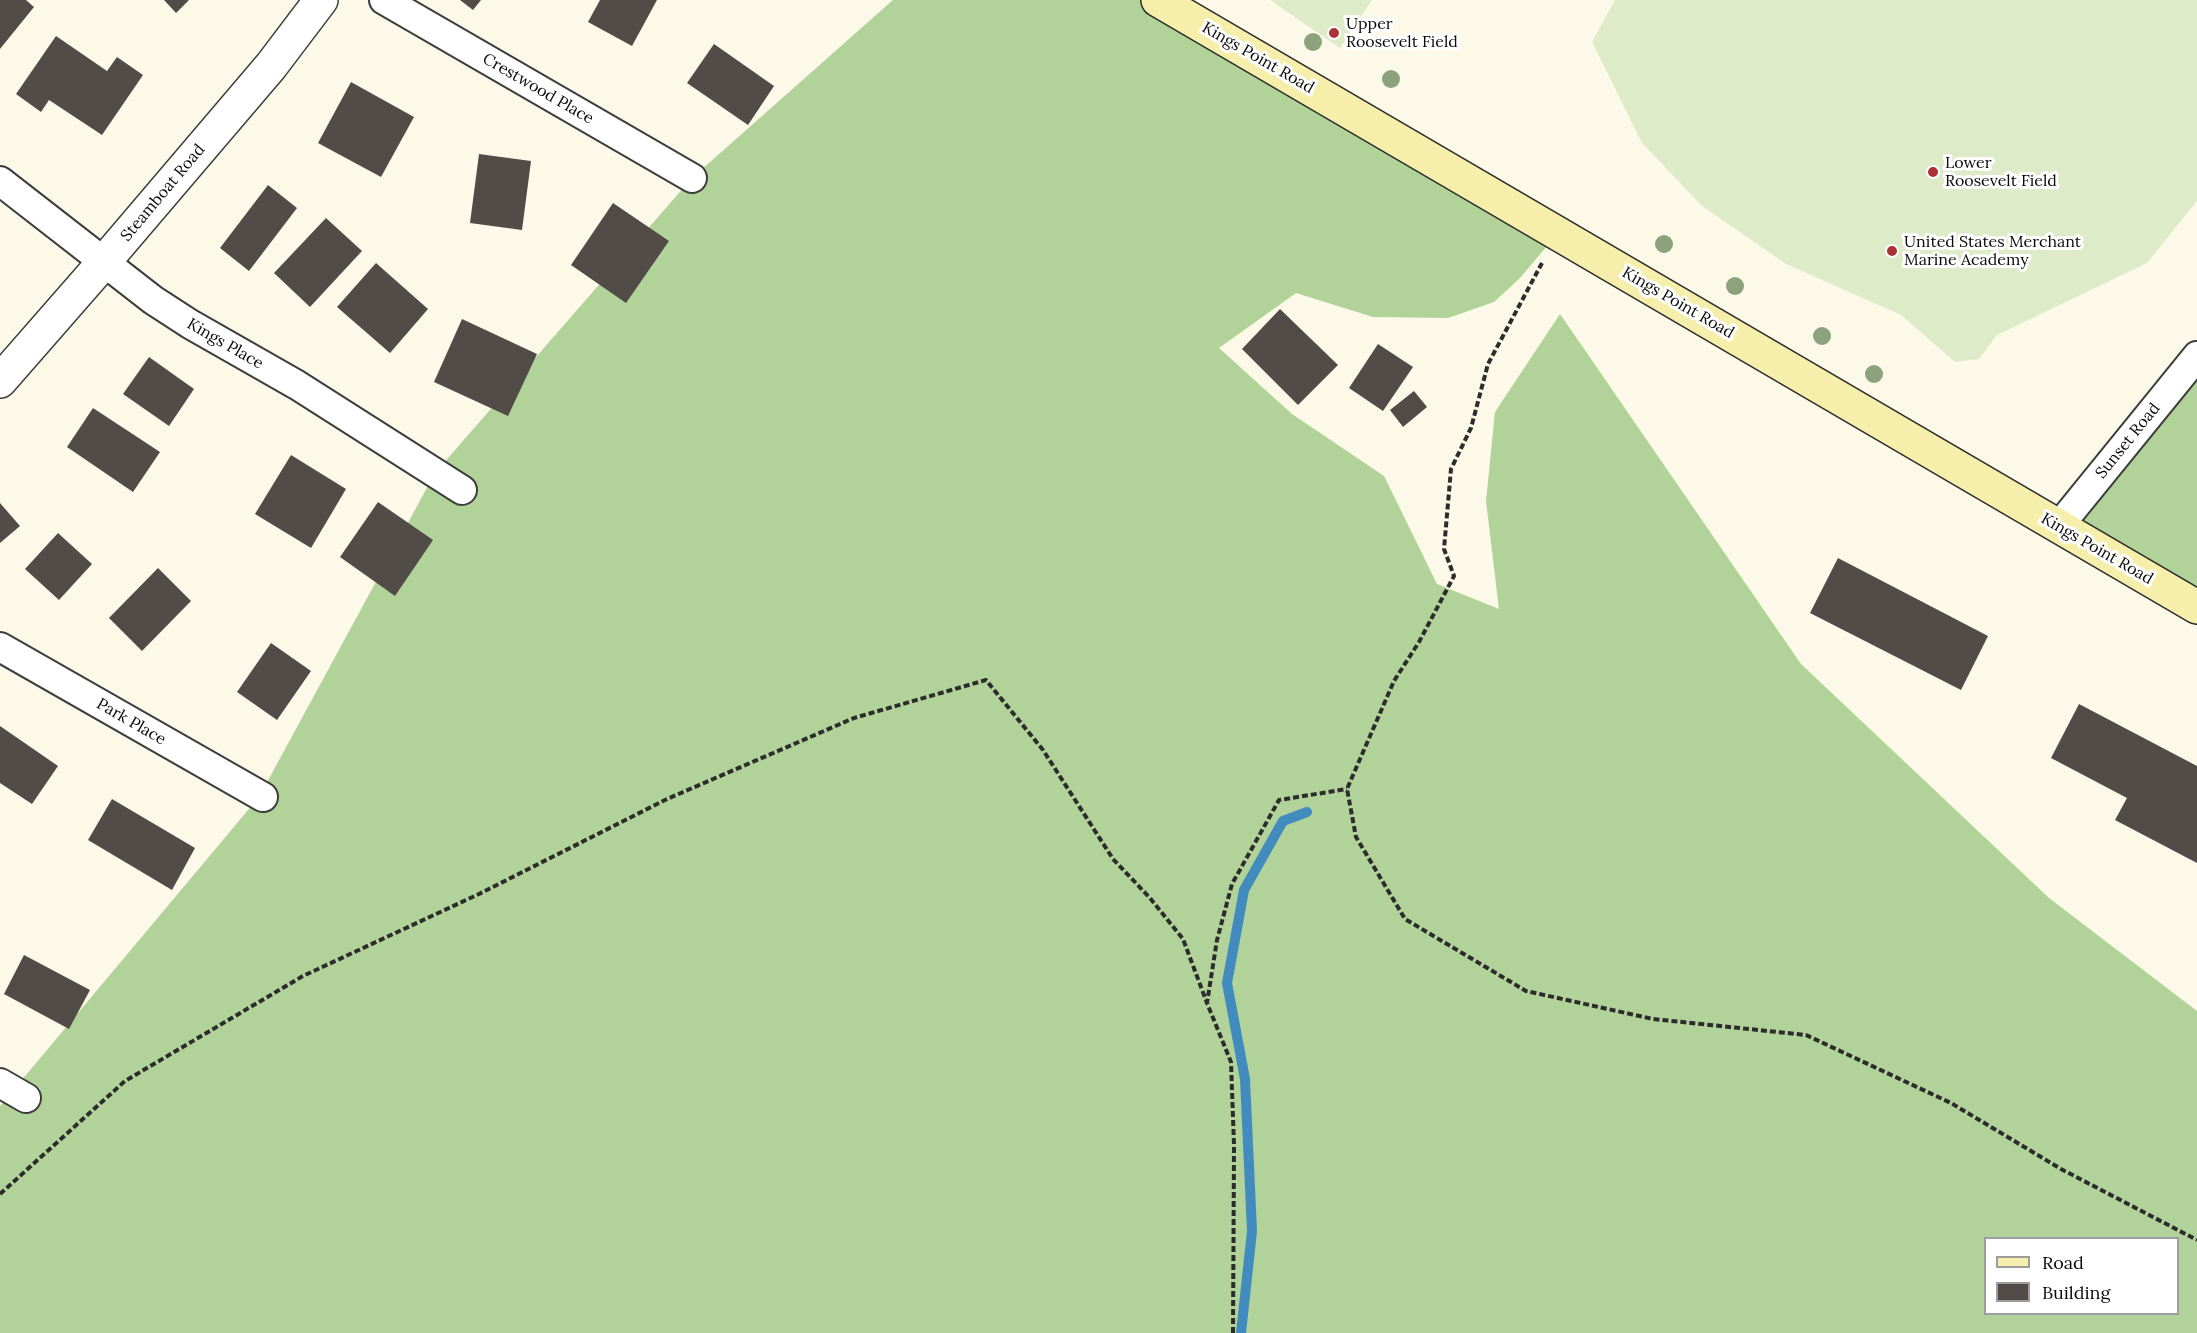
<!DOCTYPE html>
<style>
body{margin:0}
#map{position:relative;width:2197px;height:1333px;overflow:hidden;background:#fdf9e9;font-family:Lora,serif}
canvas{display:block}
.legend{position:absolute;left:1984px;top:1237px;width:195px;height:78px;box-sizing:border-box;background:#fff;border:2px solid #9d9d9d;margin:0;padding:8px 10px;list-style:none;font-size:18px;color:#0a0a0a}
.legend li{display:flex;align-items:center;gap:12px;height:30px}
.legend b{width:30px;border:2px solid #9d9d9d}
</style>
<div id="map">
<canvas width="2197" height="1333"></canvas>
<ul class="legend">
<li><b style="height:8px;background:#f6efab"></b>Road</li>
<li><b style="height:16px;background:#514c48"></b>Building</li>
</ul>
</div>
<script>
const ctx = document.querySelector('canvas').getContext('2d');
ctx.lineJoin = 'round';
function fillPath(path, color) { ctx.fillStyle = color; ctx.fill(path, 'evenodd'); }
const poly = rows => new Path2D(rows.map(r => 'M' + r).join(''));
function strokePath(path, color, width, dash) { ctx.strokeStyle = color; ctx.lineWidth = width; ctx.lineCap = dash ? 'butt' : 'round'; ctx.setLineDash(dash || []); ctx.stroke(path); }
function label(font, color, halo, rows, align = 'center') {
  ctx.font = font + ' Lora,serif'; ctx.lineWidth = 6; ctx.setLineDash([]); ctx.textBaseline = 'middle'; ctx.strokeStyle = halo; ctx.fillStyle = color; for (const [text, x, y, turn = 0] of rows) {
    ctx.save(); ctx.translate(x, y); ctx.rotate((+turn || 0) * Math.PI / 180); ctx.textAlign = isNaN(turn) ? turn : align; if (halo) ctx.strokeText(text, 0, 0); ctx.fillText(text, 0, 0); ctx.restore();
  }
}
fillPath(poly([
 [893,0,1157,0,1558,233,1520,278,1494,302,1448,318,1373,317,1296,293,1219,348,1292,414,1384,476,1437,584,1499,609,1486,501,1495,412,1560,314,1801,664,2049,898,2197,1011,2197,1333,0,1333,0,1106,259,797,435,473,692,178],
 [1986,1238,2178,1238,2178,1314,1986,1314],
 [2197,356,2197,610,2059,525]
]), '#b1d298');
fillPath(poly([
 [1270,0,1372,0,1340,48],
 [1615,0,2197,0,2197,201,2147,263,1997,335,1979,359,1955,362,1901,315,1786,264,1702,206,1642,143,1592,42]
]), '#deebc8');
strokePath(poly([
 [1241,1333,1252,1231,1245,1079,1227,983,1244,890,1283,821,1307,812]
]), '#428bbe', 10);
fillPath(poly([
 [0,0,26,0,34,7,0,49],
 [164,0,189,0,176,13],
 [460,0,481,0,473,10],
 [600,0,657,0,632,46,588,22],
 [56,36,107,71,117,57,143,75,102,135,49,100,41,112,16,94],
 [714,44,774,86,748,125,687,83],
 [351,82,414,117,381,177,318,143],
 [479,154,531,161,522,230,470,223],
 [268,185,297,208,249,271,220,248],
 [613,203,669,241,626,303,571,265],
 [326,218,362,251,310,307,274,273],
 [376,263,428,309,390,353,337,307],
 [1280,309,1338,365,1298,405,1242,349],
 [462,319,537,354,508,416,434,382],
 [1378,344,1413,367,1383,411,1349,388],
 [149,357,194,389,169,426,123,394],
 [1414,391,1427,407,1403,427,1390,410],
 [93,408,160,452,133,492,67,447],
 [291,455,346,489,311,548,255,514],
 [378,502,433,540,395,596,340,557],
 [0,503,20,526,0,543],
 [58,533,92,564,59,600,25,569],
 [1838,558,1988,636,1961,690,1810,613],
 [158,568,191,601,142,651,109,618],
 [271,643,311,671,277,720,237,692],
 [2079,704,2197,766,2197,863,2115,820,2127,798,2051,758],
 [0,726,58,766,32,804,0,783],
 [112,799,195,848,172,890,88,840],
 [24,955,90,990,69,1029,4,994]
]), '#514c48');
const minor = poly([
 [384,0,692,178],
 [0,181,153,300,190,324,297,385,462,490],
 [2059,526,2197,356],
 [0,647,263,797],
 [0,1083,26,1098]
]);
const tertiary = poly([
 [0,381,104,262,271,66,321,0]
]);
const secondary = poly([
 [1158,0,2197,607]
]);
strokePath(minor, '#3d3d3d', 32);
strokePath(tertiary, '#3d3d3d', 36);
strokePath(secondary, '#2c2c2c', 36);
strokePath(poly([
 [1542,263,1488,364,1471,428,1451,469,1444,549,1454,576,1419,642,1394,681,1347,789,1356,837,1405,919,1526,991,1653,1019,1806,1035,1951,1103,2061,1169,2197,1240],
 [0,1194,125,1081,303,976,479,894,667,799,854,718,986,680,1043,750,1113,859,1150,898,1183,939,1207,1003],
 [1233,1333,1234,1145,1231,1062,1207,1003,1217,940,1232,884,1279,800,1347,789]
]), '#2c2c2c', 4, [6, 3]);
strokePath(minor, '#fff', 28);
strokePath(tertiary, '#fff', 33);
strokePath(secondary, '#f6efab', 33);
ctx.fillStyle = '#8ba27c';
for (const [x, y] of [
 [1313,42],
 [1391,79],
 [1664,244],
 [1735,286],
 [1822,336],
 [1874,374]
]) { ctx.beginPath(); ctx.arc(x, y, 9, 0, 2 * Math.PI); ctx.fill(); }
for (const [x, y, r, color] of [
 [1334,33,6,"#aa3236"],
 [1933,172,6,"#aa3236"],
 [1892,251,6,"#aa3236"]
]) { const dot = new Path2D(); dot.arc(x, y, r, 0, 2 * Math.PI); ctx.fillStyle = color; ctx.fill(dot); strokePath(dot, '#fff', 2); }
label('16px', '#0a0a0a', '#fff', [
 ["Upper",1346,24],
 ["Roosevelt Field",1346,42],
 ["Lower",1945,163],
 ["Roosevelt Field",1945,181],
 ["United States Merchant",1904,242],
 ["Marine Academy",1904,260]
], 'left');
label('16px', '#0a0a0a', '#fff', [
 ["Kings Point Road",1258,58,30],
 ["Crestwood Place",538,89,30],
 ["Steamboat Road",163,193,-50],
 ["Kings Point Road",1678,303,30],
 ["Kings Place",225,344,30],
 ["Sunset Road",2128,441,-51],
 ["Kings Point Road",2097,549,30],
 ["Park Place",131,722,30]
]);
</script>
